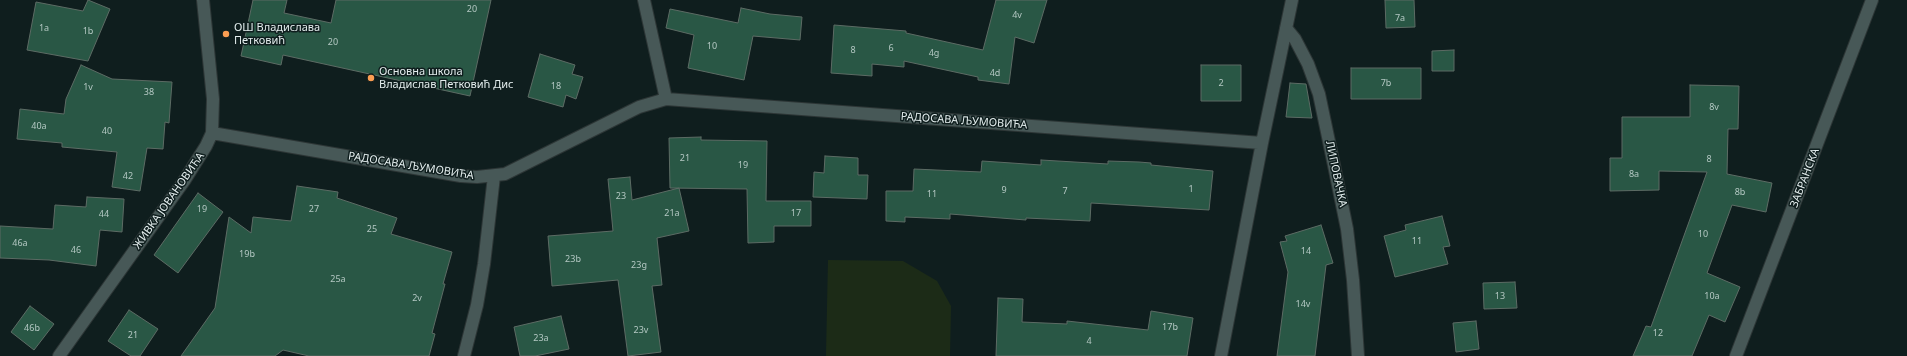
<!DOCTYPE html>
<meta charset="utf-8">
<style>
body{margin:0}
canvas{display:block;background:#0f1e1e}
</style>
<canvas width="1907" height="356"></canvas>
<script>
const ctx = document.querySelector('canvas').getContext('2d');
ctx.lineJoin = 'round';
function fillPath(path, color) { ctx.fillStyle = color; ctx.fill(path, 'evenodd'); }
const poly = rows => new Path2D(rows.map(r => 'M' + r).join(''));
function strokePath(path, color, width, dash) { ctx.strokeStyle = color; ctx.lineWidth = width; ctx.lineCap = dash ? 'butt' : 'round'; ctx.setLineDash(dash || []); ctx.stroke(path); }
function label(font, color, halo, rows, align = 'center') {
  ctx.font = font + ' "Noto Sans",sans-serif'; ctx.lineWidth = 3; ctx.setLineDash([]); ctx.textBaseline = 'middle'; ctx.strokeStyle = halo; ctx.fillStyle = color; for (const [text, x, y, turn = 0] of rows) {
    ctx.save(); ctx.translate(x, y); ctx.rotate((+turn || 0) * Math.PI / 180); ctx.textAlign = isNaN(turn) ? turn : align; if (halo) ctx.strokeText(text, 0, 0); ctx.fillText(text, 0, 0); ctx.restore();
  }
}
fillPath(poly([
 [828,260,903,261,937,281,951,306,950,356,826,356]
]), '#1c2b17');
const building = poly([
 [88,0,110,9,88,61,27,50,36,2,83,11,88,0],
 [253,0,287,0,284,13,331,23,336,0,491,0,470,96,283,55,281,65,241,56,253,0],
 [996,0,1047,0,1034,43,1015,37,1009,84,978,80,978,77,904,61,904,67,872,64,872,76,831,73,834,25,906,31,906,33,983,50,996,0],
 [1385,0,1414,0,1415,27,1386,28,1385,0],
 [741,8,770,14,802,17,800,40,753,36,744,80,688,68,694,35,666,28,670,9,738,23,741,8],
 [1454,50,1454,71,1432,71,1432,51,1454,50],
 [540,54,575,65,572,74,583,77,576,99,566,95,563,107,528,97,540,54],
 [81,65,112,79,172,82,169,123,165,122,163,149,147,148,140,191,112,187,117,152,62,147,62,143,17,139,20,109,64,114,66,99,81,65],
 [1201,65,1241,65,1241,101,1201,101,1201,65],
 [1351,68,1421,68,1421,99,1351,99,1351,68],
 [1290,83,1306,84,1312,118,1286,117,1290,83],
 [1690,85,1739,86,1738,129,1728,129,1727,174,1772,183,1766,212,1732,205,1707,273,1740,287,1725,322,1709,315,1692,356,1633,356,1646,326,1651,327,1707,172,1659,171,1659,190,1610,191,1610,158,1622,158,1622,117,1690,117,1690,85],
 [701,137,701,140,767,141,766,201,811,201,811,226,774,226,774,242,748,243,747,189,670,188,669,138,701,137],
 [825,156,858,158,858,175,868,175,867,199,813,197,814,172,824,173,825,156],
 [1041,160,1108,164,1108,161,1139,162,1151,163,1151,165,1213,171,1209,210,1091,203,1090,221,1026,218,1026,220,950,214,950,219,905,217,905,222,886,221,886,191,913,191,914,169,981,172,982,161,1041,165,1041,160],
 [630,177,632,200,679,188,689,231,657,238,662,285,652,286,661,352,628,356,618,280,552,286,548,236,613,231,608,179,630,177],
 [297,186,338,192,337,198,397,218,391,234,452,252,443,284,445,284,432,333,435,334,429,356,309,356,283,350,275,356,181,356,215,308,229,217,251,233,253,217,291,221,297,186],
 [198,193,223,212,178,273,154,255,198,193],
 [87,197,124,199,122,232,100,230,96,266,49,260,0,258,0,226,53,229,55,205,86,207,87,197],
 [1442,216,1450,246,1443,247,1448,264,1395,277,1384,236,1406,230,1405,225,1442,216],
 [1321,225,1333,263,1326,265,1315,356,1277,356,1288,272,1280,242,1287,241,1285,236,1321,225],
 [1515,282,1517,308,1484,309,1483,283,1515,282],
 [998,298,1023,299,1022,322,1067,324,1067,321,1148,330,1151,311,1193,318,1187,356,996,356,998,298],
 [30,306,54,324,34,350,11,332,30,306],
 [129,310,158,329,140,356,131,356,108,341,129,310],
 [561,316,569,349,535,356,520,356,514,327,561,316],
 [1476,321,1479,349,1456,352,1453,323,1476,321]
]);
fillPath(building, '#295745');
strokePath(building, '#5c6b64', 1);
const street = poly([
 [644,0,666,99],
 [1286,28,1295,39,1308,64,1319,94,1335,170,1347,229,1353,280,1358,356],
 [212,133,461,176,477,177,505,174,639,107,666,99,1262,143],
 [59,356,184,181,206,146,212,133,213,99,203,0],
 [464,356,477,305,484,264,494,176],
 [1221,356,1262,143,1292,0],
 [1736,356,1872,0]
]);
strokePath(street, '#2d3636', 14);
strokePath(street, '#475857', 12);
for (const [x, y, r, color] of [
 [226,34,4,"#fc9e52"],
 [371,78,4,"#fc9e52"]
]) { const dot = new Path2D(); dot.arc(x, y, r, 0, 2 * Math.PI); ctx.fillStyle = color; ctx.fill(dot); strokePath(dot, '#0f1e1e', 1.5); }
label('9px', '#b4c8c3', null, [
 ["20",472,9],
 ["4v",1017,15],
 ["7a",1400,18],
 ["1a",44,28],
 ["1b",88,31],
 ["20",333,42],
 ["10",712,46],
 ["6",891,48],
 ["8",853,50],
 ["4g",934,53],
 ["4d",995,73],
 ["2",1221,83],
 ["7b",1386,83],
 ["18",556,86],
 ["1v",88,87],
 ["38",149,92],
 ["8v",1714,107],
 ["40a",39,126],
 ["40",107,131],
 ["21",685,158],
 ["8",1709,159],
 ["19",743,165],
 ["8a",1634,174],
 ["42",128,176],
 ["1",1191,189],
 ["9",1004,190],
 ["7",1065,191],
 ["8b",1740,192],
 ["11",932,194],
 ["23",621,196],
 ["19",202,209],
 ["27",314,209],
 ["21a",672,213],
 ["17",796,213],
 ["44",104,214],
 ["25",372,229],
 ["10",1703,234],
 ["11",1417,241],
 ["46a",20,243],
 ["46",76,250],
 ["14",1306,251],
 ["19b",247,254],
 ["23b",573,259],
 ["23g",639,265],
 ["25a",338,279],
 ["13",1500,296],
 ["10a",1712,296],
 ["2v",417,298],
 ["14v",1303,304],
 ["17b",1170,327],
 ["46b",32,328],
 ["23v",641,330],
 ["12",1658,333],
 ["21",133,335],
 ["23a",541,338],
 ["4",1089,341]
]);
label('11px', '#e3eded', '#0f1e1e', [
 ["ОШ Владислава",234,28],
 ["Петковић",234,41],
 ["Основна школа",379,72],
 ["Владислав Петковић Дис",379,85]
], 'left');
label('11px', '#e3eded', '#0f1e1e', [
 ["РАДОСАВА ЉУМОВИЋА",964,121,4],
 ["РАДОСАВА ЉУМОВИЋА",411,166,9],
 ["ЛИПОВАЧКА",1336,174,78],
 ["ЗАБРАНСКА",1805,178,-69],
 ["ЖИВКА ЈОВАНОВИЋА",169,201,-55]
]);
</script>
